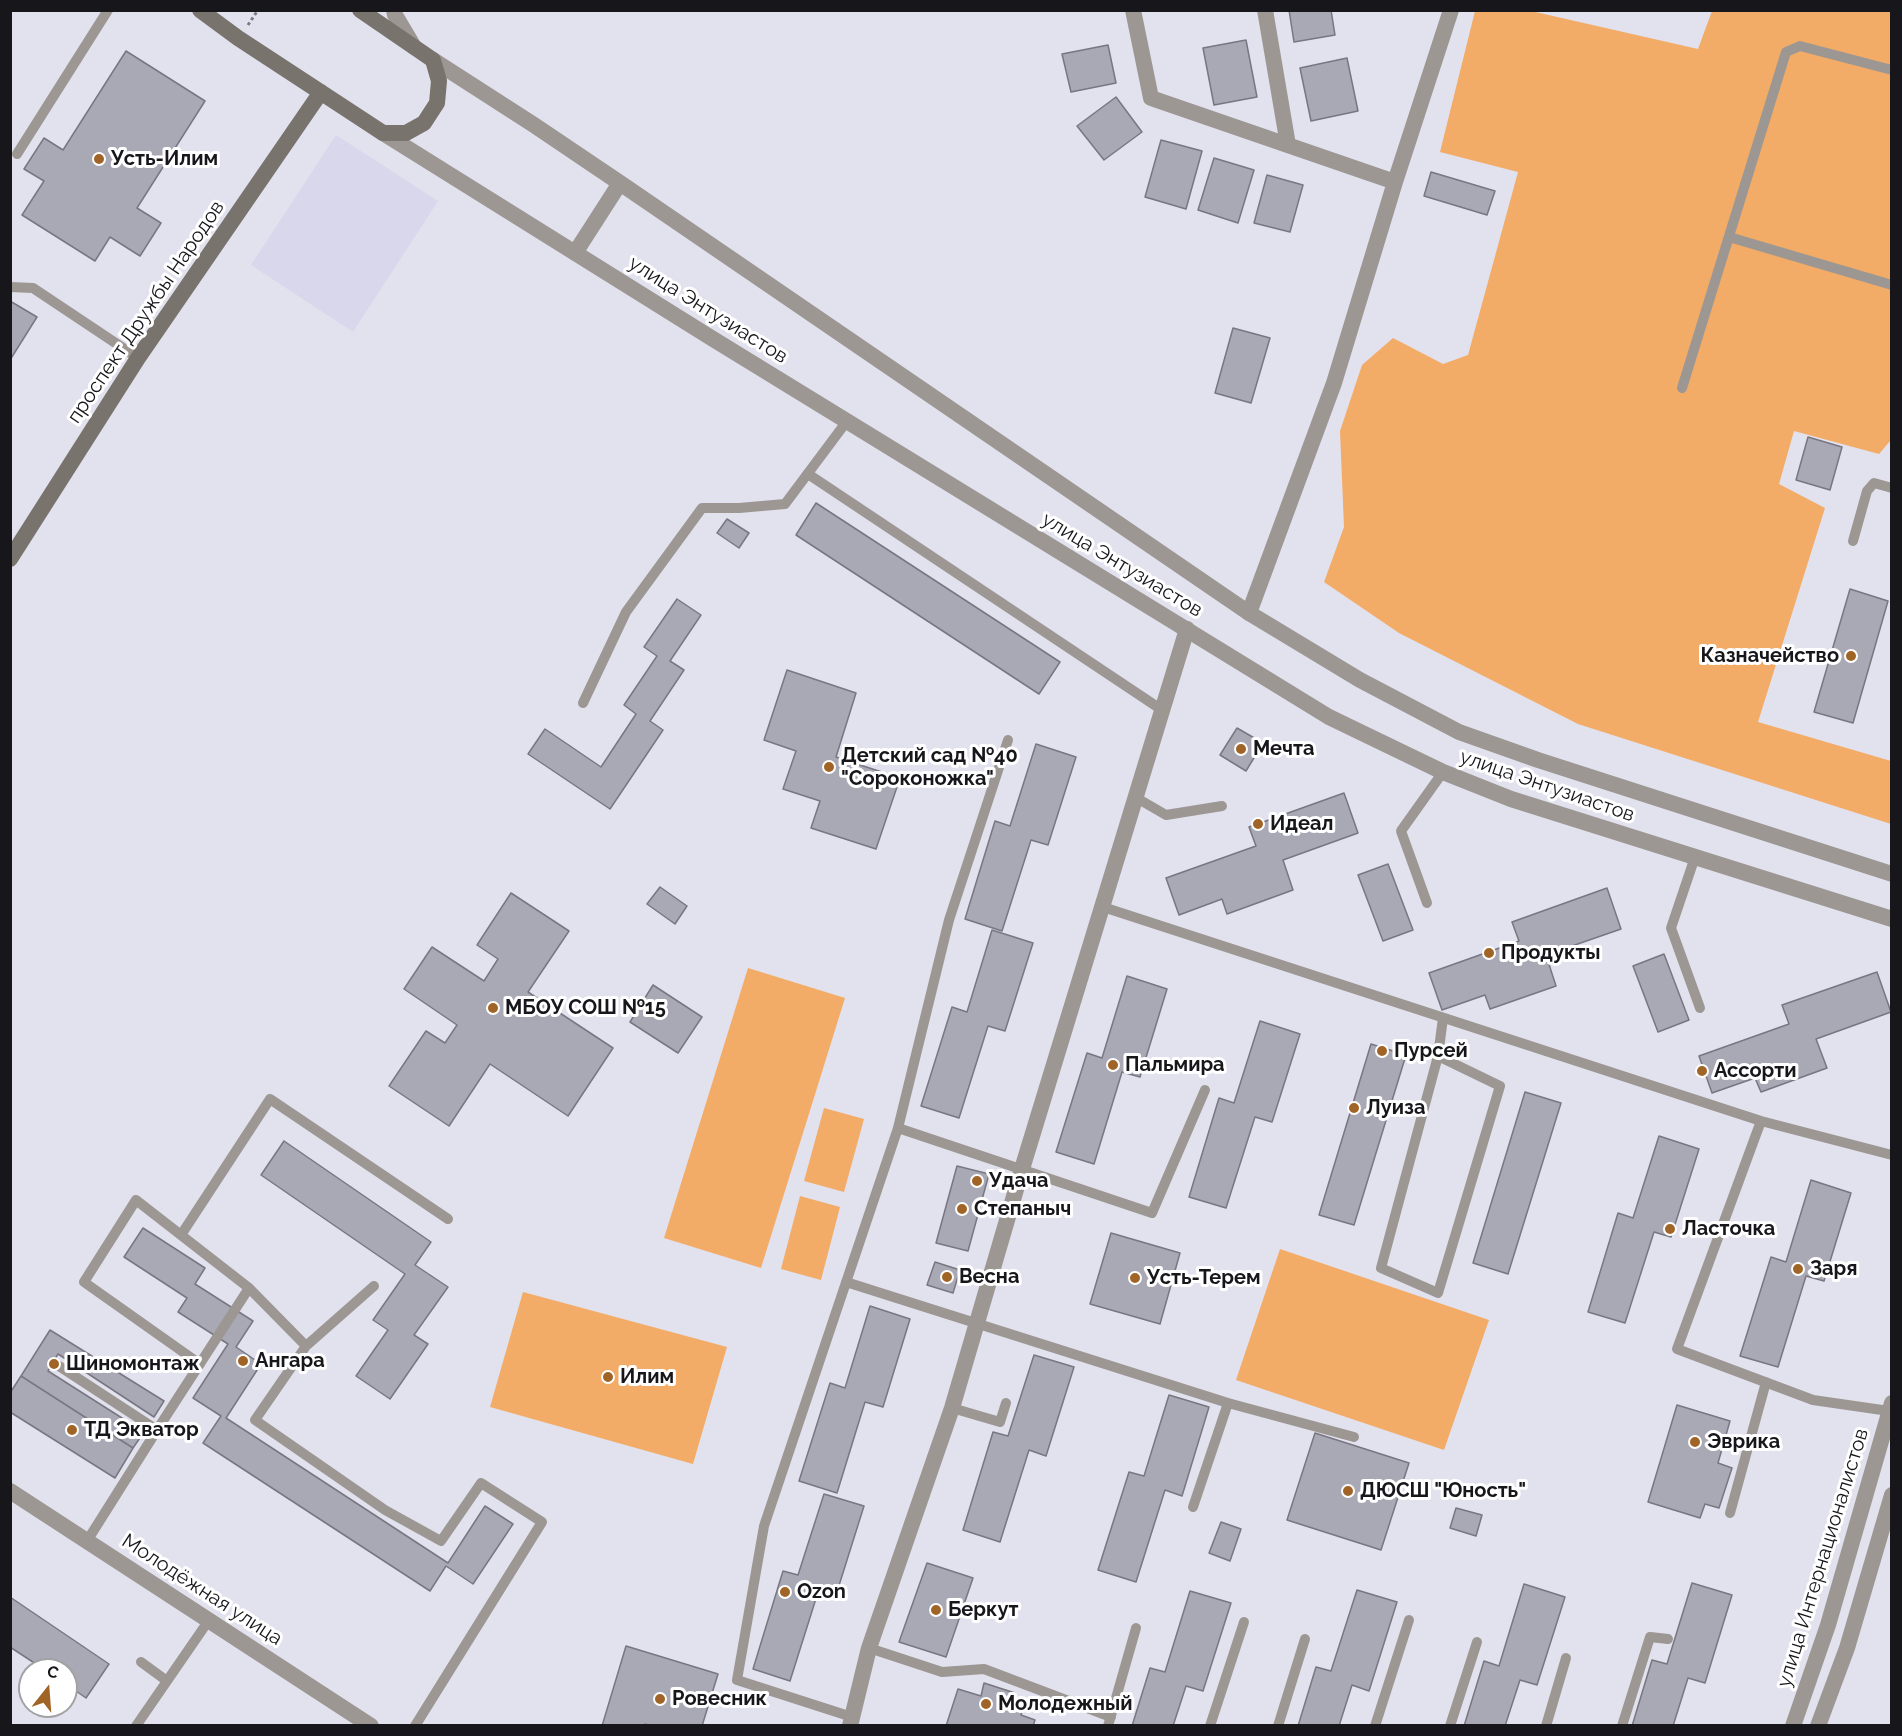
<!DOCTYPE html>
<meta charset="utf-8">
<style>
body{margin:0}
#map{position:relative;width:1902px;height:1736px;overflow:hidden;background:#e2e1ee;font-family:Raleway,sans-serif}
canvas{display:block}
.frame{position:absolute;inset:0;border:12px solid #17161b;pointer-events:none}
.north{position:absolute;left:18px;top:1658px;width:60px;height:60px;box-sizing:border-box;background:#fff;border:2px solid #a2a2a4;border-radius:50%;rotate:17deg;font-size:16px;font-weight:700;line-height:24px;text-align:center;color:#17161b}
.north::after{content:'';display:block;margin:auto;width:21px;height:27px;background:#a06526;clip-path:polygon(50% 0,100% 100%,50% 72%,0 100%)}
</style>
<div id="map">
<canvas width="1902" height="1736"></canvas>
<div class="frame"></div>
<div class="north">С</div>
</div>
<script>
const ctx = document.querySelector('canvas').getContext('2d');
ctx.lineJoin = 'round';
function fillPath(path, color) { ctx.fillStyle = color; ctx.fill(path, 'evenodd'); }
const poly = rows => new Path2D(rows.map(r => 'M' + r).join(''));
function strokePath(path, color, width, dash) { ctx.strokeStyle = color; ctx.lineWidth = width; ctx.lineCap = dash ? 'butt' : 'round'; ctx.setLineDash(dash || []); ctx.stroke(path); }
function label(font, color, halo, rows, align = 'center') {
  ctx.font = font + ' Raleway,sans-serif'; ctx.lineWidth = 6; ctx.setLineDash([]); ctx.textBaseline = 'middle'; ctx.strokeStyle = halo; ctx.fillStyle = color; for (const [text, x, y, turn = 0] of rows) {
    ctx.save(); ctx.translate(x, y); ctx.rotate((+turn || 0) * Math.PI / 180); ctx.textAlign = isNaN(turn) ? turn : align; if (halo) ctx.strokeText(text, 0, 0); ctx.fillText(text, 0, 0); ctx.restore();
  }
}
fillPath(poly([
 [336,135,438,201,353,332,251,265]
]), '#d9d7ec');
fillPath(poly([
 [1475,11,1531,11,1698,49,1712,11,1891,11,1891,440,1879,454,1794,431,1779,484,1825,508,1758,722,1891,761,1891,824,1578,724,1399,633,1324,582,1344,527,1340,431,1362,365,1393,338,1443,364,1468,355,1518,172,1440,152],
 [748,968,845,998,761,1268,664,1238],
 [824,1108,864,1119,844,1192,804,1181],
 [800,1196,840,1207,821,1280,781,1269],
 [1280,1249,1489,1320,1444,1450,1236,1380],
 [523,1292,727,1347,693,1464,490,1407]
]), '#f2ac67');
const building = poly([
 [1289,10,1331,10,1335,35,1294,42,1289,10],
 [1246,40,1257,97,1214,105,1203,48,1246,40],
 [1108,45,1116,83,1071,92,1062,54,1108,45],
 [126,51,205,101,137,208,161,223,140,256,110,237,95,261,22,215,44,181,24,169,44,138,63,150,126,51],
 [1347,58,1358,111,1311,121,1300,68,1347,58],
 [1116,97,1142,132,1104,160,1077,126,1116,97],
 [1161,140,1202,151,1186,209,1145,197,1161,140],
 [1214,158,1254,170,1238,223,1198,210,1214,158],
 [1431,172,1495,191,1487,215,1424,196,1431,172],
 [1267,175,1303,185,1290,232,1254,223,1267,175],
 [10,301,37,317,10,360,10,301],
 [1233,328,1270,338,1251,403,1215,393,1233,328],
 [1808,437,1842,447,1830,490,1796,480,1808,437],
 [816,503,1060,662,1039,694,796,535,816,503],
 [727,519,749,533,739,548,717,533,727,519],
 [1850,589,1888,601,1853,723,1814,712,1850,589],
 [677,599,701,615,670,661,684,670,650,721,663,730,610,809,528,754,545,729,601,767,636,714,624,705,657,656,644,647,677,599],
 [787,670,856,693,836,757,900,778,876,849,811,828,820,801,783,789,796,751,764,740,787,670],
 [1237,728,1263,743,1246,771,1220,755,1237,728],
 [1036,744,1076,757,1048,845,1031,840,1002,931,965,919,995,821,1010,826,1036,744],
 [1344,793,1358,833,1283,860,1293,890,1227,914,1222,899,1179,915,1166,878,1256,846,1249,827,1344,793],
 [1388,864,1413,930,1383,941,1358,875,1388,864],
 [660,887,687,906,675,924,647,904,660,887],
 [1607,888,1621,929,1546,955,1556,986,1490,1009,1485,995,1442,1010,1429,973,1519,941,1512,922,1607,888],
 [511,893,569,931,528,992,613,1048,568,1116,490,1064,449,1126,389,1086,426,1031,445,1043,457,1025,404,989,432,947,484,981,498,959,477,945,511,893],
 [992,930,1033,943,1005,1031,988,1026,959,1118,921,1106,952,1007,967,1012,992,930],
 [1664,954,1689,1020,1658,1032,1633,966,1664,954],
 [1877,972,1891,1012,1816,1039,1827,1068,1761,1092,1755,1078,1712,1093,1699,1056,1789,1024,1782,1005,1877,972],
 [1127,976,1167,989,1140,1077,1122,1072,1094,1164,1056,1152,1087,1053,1102,1058,1127,976],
 [653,985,702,1017,678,1053,630,1022,653,985],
 [1260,1021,1300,1034,1272,1122,1255,1117,1226,1208,1189,1197,1219,1098,1234,1103,1260,1021],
 [1371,1044,1406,1055,1354,1225,1319,1215,1371,1044],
 [1525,1092,1561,1103,1508,1274,1473,1263,1525,1092],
 [1659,1136,1699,1149,1671,1237,1654,1232,1625,1323,1588,1312,1618,1213,1633,1218,1659,1136],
 [284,1141,431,1242,415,1265,448,1287,414,1335,428,1344,390,1399,356,1376,388,1330,373,1320,405,1274,261,1175,284,1141],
 [957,1166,989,1174,968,1251,936,1243,957,1166],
 [1811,1180,1851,1193,1824,1281,1806,1276,1778,1367,1740,1356,1771,1257,1786,1262,1811,1180],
 [143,1228,205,1268,195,1284,253,1321,236,1347,261,1364,226,1418,448,1563,485,1506,513,1524,473,1584,446,1566,430,1591,203,1443,221,1416,193,1398,228,1344,178,1312,187,1298,124,1257,143,1228],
 [1111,1233,1180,1253,1160,1324,1090,1304,1111,1233],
 [935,1262,960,1270,953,1293,927,1285,935,1262],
 [870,1306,910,1319,883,1407,865,1402,837,1493,799,1481,830,1383,845,1388,870,1306],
 [50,1330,164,1401,154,1417,58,1354,48,1371,144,1432,133,1448,21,1376,50,1330],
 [1034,1355,1074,1367,1046,1456,1029,1450,1000,1542,963,1530,993,1432,1008,1436,1034,1355],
 [21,1376,133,1448,115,1478,10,1412,10,1393,21,1376],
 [1169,1395,1209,1407,1182,1496,1165,1490,1136,1582,1098,1570,1129,1472,1144,1476,1169,1395],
 [1677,1405,1730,1421,1718,1463,1732,1468,1719,1508,1705,1504,1700,1518,1648,1502,1677,1405],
 [1315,1433,1409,1463,1381,1550,1287,1520,1315,1433],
 [824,1494,864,1506,836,1595,819,1589,790,1681,753,1669,783,1571,798,1575,824,1494],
 [1456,1508,1482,1515,1476,1536,1450,1528,1456,1508],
 [1221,1522,1241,1529,1230,1561,1209,1553,1221,1522],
 [927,1563,973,1578,946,1657,899,1642,927,1563],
 [1692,1583,1732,1595,1705,1683,1688,1678,1673,1726,1632,1726,1652,1660,1667,1664,1692,1583],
 [1524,1584,1565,1597,1537,1685,1520,1680,1505,1726,1464,1726,1484,1661,1499,1666,1524,1584],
 [1357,1590,1397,1602,1369,1691,1352,1685,1339,1726,1298,1726,1316,1667,1331,1671,1357,1590],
 [1190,1591,1231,1603,1203,1691,1186,1686,1173,1726,1132,1726,1150,1668,1165,1672,1190,1591],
 [10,1597,109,1664,86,1698,66,1684,66,1670,45,1670,10,1647,10,1597],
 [626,1646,718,1674,702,1726,650,1726,645,1724,645,1726,602,1726,626,1646],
 [984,1683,1015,1693,1012,1702,1024,1705,1021,1715,1035,1720,1033,1726,946,1726,958,1689,981,1696,984,1683]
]);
fillPath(building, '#a9a8b5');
strokePath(building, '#777681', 1.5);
strokePath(poly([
 [248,25,258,10]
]), '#7a7982', 3, [3, 3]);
strokePath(poly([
 [17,154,108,10],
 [1729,237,1892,285],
 [10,287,33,288,138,358],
 [1682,388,1786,52,1800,46,1892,70],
 [808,474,1162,710],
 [1853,541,1867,491,1874,483,1892,488],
 [583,703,626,612,702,508,739,508,785,504,847,421],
 [1008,740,949,920,898,1128,1152,1213,1205,1090],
 [1135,797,1166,815,1222,806],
 [1695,857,1671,928,1700,1008],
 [1427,903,1401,831,1443,772],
 [1103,907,1761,1121,1677,1349,1813,1400,1889,1411],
 [1438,1056,1381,1268,1438,1293,1500,1086,1438,1056,1443,1018],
 [1761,1121,1892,1155],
 [181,1235,270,1099,448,1219],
 [846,1282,1228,1403,1354,1437],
 [306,1346,374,1286],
 [200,1364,84,1282,136,1200,249,1288],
 [59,1366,157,1430,87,1541],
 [952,1408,1000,1422,1006,1403],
 [157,1430,249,1288,306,1346,255,1420,385,1510,441,1541,481,1483,542,1522,415,1726],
 [1193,1507,1228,1403],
 [1730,1513,1766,1382],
 [869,1648,942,1672,984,1669,1111,1717],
 [141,1662,167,1681],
 [852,1717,737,1680,764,1526,898,1128],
 [136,1726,209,1620],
 [1108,1726,1136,1628],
 [1210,1726,1244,1622],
 [1278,1726,1305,1639],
 [1375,1726,1409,1620],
 [1450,1726,1477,1642],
 [1546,1726,1566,1658],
 [1622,1726,1650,1637,1668,1639]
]), '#9c9793', 10);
strokePath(poly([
 [1133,10,1151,98,1395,182],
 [1265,10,1288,145],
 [1249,613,1334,383,1395,182,1451,10],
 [850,1726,869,1648,952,1408,1022,1169,1187,629]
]), '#9c9793', 16);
strokePath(poly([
 [394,10,395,15,414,47],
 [433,60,534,125,620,183,1249,613,1360,680,1459,732,1538,760,1892,874],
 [383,133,713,339,1329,717,1443,772,1511,799,1892,919],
 [575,253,620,183],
 [10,1491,371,1726],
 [1793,1726,1828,1625,1892,1403],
 [1818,1726,1847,1648,1892,1495]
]), '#9c9793', 16);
strokePath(poly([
 [200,10,238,38,383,133,406,133,424,123,437,103,439,81,433,60,360,10],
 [10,559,138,358,321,92]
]), '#79736d', 16);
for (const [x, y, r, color] of [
 [99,159,6,"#a06526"],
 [1851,656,6,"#a06526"],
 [1241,749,6,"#a06526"],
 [829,767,6,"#a06526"],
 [1258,824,6,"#a06526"],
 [1489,953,6,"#a06526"],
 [493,1008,6,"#a06526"],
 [1382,1051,6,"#a06526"],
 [1113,1065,6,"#a06526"],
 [1702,1071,6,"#a06526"],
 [1354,1108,6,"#a06526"],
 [977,1181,6,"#a06526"],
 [962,1209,6,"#a06526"],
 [1670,1229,6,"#a06526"],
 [1798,1269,6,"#a06526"],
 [947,1277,6,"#a06526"],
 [1135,1278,6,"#a06526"],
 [243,1361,6,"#a06526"],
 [54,1364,6,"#a06526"],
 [608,1377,6,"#a06526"],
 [72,1430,6,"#a06526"],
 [1695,1442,6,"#a06526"],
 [1348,1491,6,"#a06526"],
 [785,1592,6,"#a06526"],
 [936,1610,6,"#a06526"],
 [660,1699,6,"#a06526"],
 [986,1704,6,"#a06526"]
]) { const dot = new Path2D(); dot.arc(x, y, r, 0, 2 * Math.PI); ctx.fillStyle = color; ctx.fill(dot); strokePath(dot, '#fff', 2); }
label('bold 20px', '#17161b', '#fff', [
 ["Усть-Илим",111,159],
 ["Казначейство",1839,656,"right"],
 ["Мечта",1253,749],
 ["Детский сад №40",841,756],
 ["\"Сороконожка\"",841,779],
 ["Идеал",1270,824],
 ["Продукты",1501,953],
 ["МБОУ СОШ №15",505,1008],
 ["Пурсей",1394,1051],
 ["Пальмира",1125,1065],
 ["Ассорти",1714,1071],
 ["Луиза",1366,1108],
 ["Удача",989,1181],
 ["Степаныч",974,1209],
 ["Ласточка",1682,1229],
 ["Заря",1810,1269],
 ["Весна",959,1277],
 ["Усть-Терем",1147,1278],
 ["Ангара",255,1361],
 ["Шиномонтаж",66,1364],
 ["Илим",620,1377],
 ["ТД Экватор",84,1430],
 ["Эврика",1707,1442],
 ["ДЮСШ \"Юность\"",1360,1491],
 ["Ozon",797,1592],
 ["Беркут",948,1610],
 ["Ровесник",672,1699],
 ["Молодежный",998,1704]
], 'left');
label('20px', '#17161b', '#fff', [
 ["улица Энтузиастов",708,310,32],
 ["проспект Дружбы Народов",146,312,-56],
 ["улица Энтузиастов",1122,565,31],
 ["улица Энтузиастов",1547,786,19],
 ["улица Интернационалистов",1823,1558,-73],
 ["Молодёжная улица",202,1590,33]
]);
</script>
